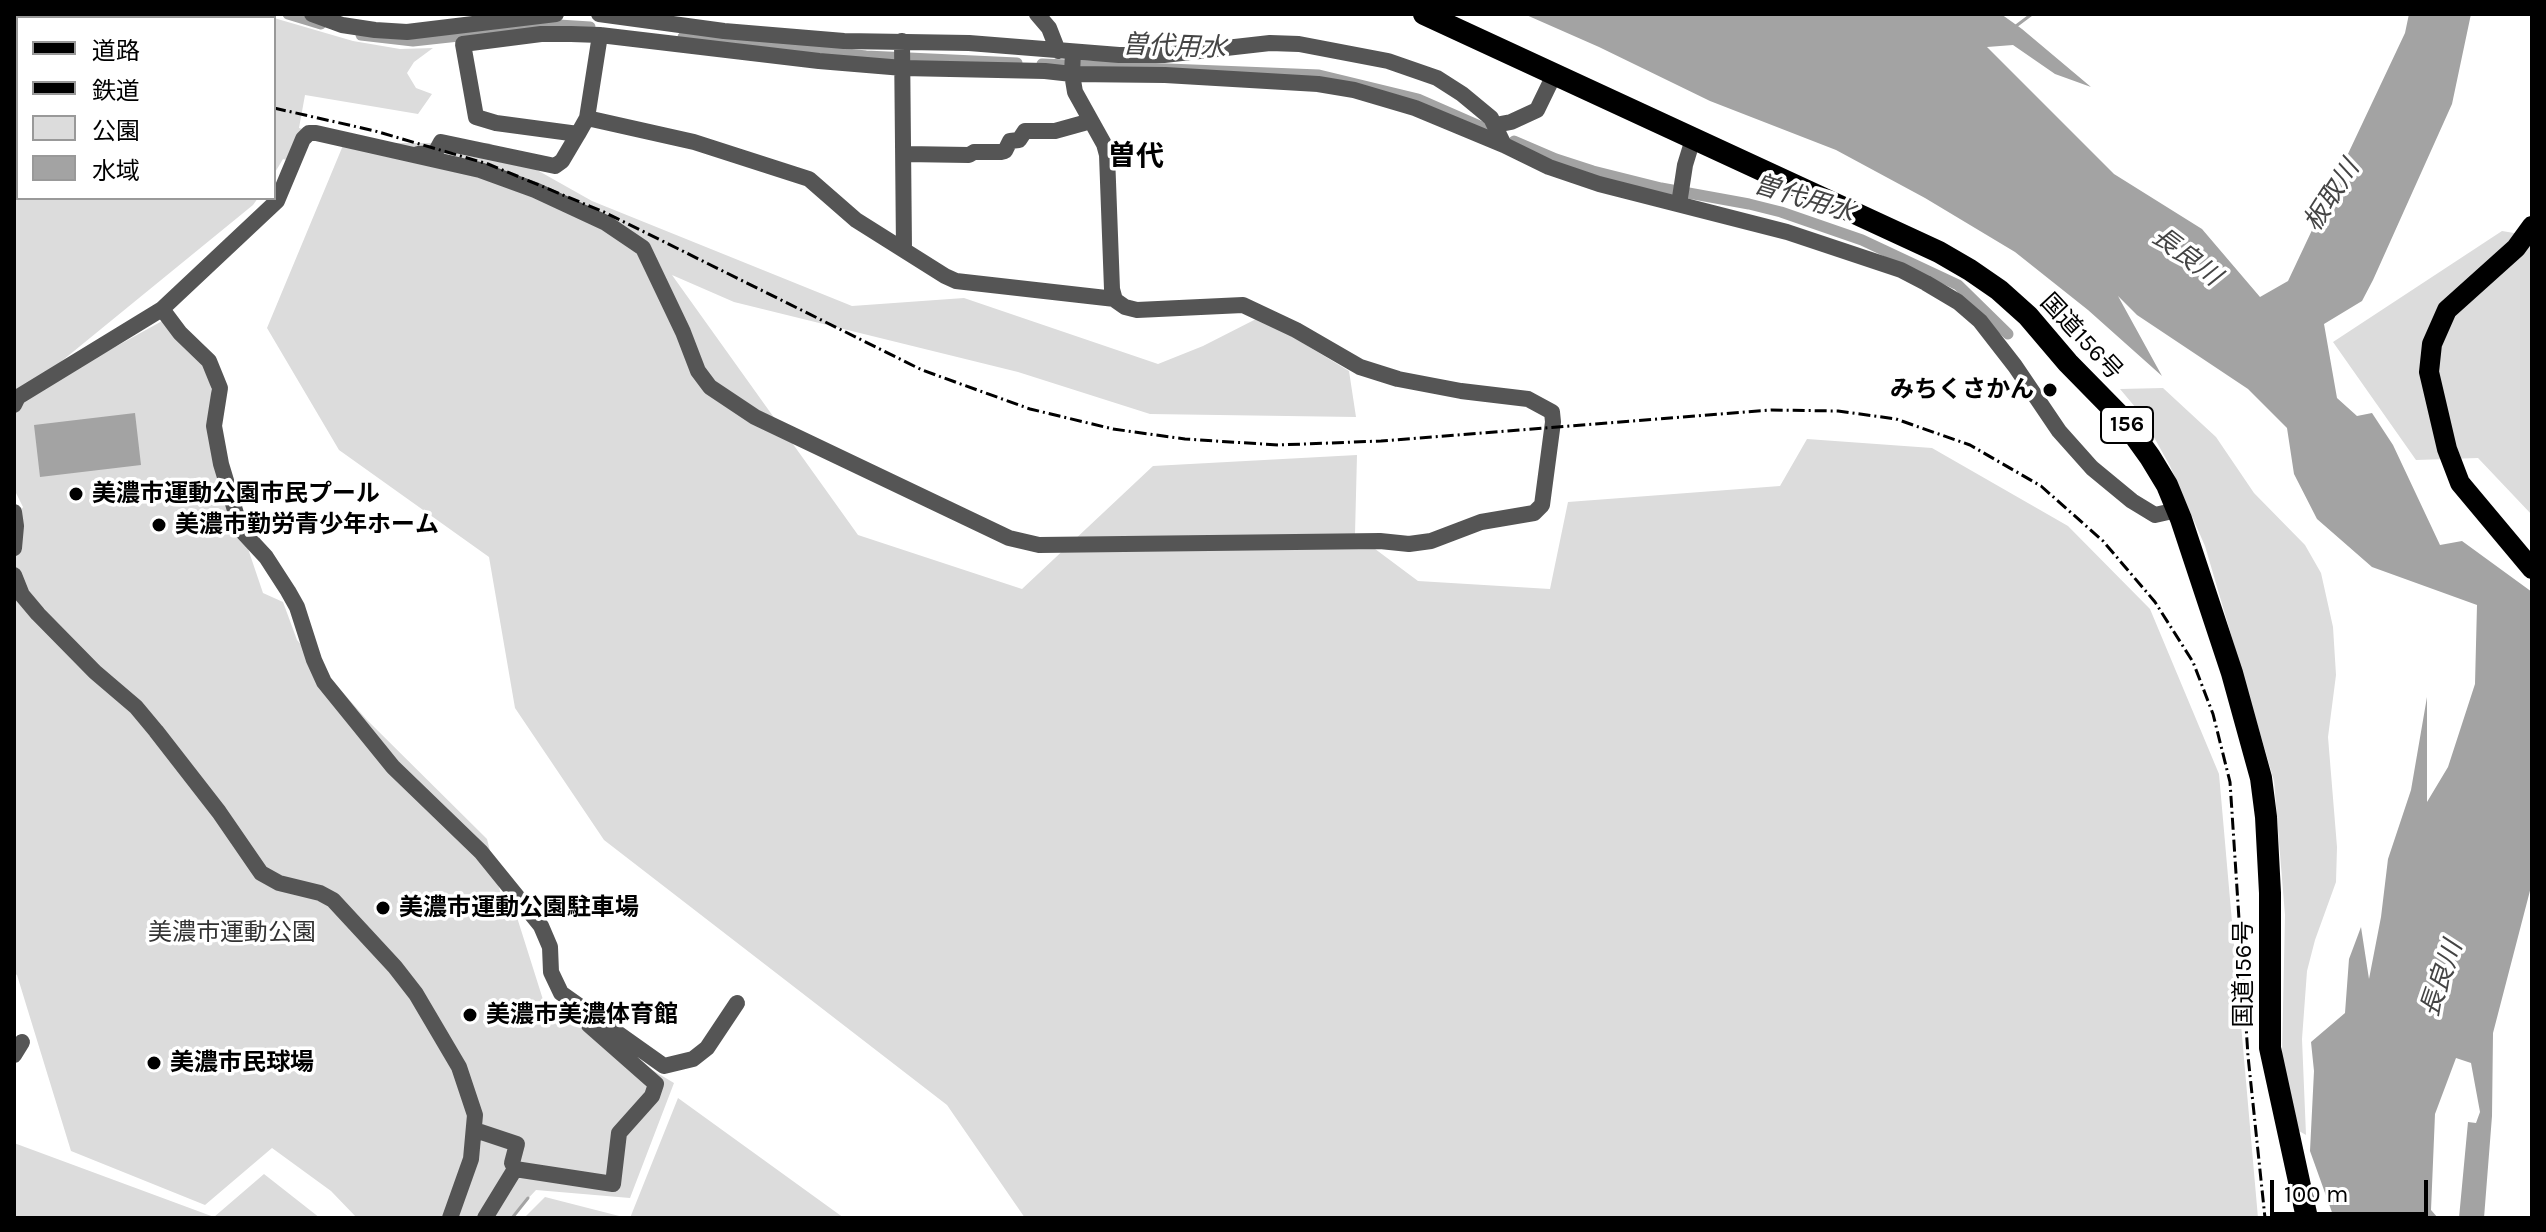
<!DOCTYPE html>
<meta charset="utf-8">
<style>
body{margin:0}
#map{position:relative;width:2546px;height:1232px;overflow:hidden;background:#fff;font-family:Karla,"Noto Sans JP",sans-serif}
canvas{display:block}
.frame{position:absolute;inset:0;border:16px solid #000;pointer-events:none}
.legend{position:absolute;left:16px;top:16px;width:260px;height:184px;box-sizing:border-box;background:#fff;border:2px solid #999;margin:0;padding:10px 14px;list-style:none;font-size:24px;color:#000}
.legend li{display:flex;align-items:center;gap:16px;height:40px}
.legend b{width:40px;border:2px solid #999}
.scale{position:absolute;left:2270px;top:1180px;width:158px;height:36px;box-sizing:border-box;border:4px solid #000;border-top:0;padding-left:10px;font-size:24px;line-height:28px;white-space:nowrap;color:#000;-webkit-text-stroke:6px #fff;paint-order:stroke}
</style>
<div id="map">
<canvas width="2546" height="1232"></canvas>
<div class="frame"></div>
<ul class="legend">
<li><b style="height:10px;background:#000"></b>道路</li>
<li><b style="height:10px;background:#000"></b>鉄道</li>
<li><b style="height:22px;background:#dcdcdc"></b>公園</li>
<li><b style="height:22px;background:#a3a3a3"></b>水域</li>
</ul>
<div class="scale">100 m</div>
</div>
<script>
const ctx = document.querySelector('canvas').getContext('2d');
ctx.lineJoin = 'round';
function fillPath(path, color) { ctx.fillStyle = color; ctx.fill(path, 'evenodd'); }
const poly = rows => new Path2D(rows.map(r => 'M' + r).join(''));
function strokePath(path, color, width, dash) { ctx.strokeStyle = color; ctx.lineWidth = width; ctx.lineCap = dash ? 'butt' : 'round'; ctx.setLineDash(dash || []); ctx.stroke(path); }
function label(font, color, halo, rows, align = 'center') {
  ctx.font = font + ' Karla,"Noto Sans JP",sans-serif'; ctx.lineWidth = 7; ctx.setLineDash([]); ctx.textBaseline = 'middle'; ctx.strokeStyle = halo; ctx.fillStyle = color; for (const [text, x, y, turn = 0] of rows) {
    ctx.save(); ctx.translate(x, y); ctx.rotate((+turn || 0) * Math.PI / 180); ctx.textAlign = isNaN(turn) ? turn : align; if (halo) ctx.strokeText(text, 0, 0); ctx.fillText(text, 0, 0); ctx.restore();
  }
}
fillPath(poly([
 [204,14,261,14,274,18,202,18],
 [274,18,353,41,400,49,433,48,414,62,407,73,416,88,432,94,418,114,305,95,299,128,303,129,292,161,283,159,274,174],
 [14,27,18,28,18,198,258,198,253,205,14,400],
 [344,143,489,143,592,201,852,306,964,298,1158,364,1203,346,1260,317,1349,371,1356,417,1150,414,1018,372,734,302,672,275,858,535,1022,589,1153,466,1357,455,1355,534,1418,581,1550,589,1568,502,1780,486,1807,439,1932,448,2068,526,2150,609,2219,774,2258,1218,1025,1218,947,1105,604,840,515,708,489,557,339,450,267,328],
 [2502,231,2532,236,2532,515,2478,458,2416,460,2333,342],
 [173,315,210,377,214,426,222,472,263,593,283,602,297,640,367,720,487,839,502,899,515,911,545,1006,674,1083,630,1198,536,1190,510,1218,357,1218,331,1191,272,1148,205,1205,71,1151,17,975,14,973,14,522,23,507,14,489,14,415,21,399],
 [2163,388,2216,437,2254,493,2305,545,2321,573,2333,627,2336,675,2328,737,2337,847,2336,882,2315,940,2307,971,2302,1039,2306,1135,2299,1131,2282,1056,2285,915,2274,781,2205,546,2170,466,2141,414,2120,389],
 [678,1098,844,1218,630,1218],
 [14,1143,214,1217,264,1174,320,1218,14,1218],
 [545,1197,627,1218,524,1218]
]), '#dcdcdc');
fillPath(poly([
 [1524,14,2001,14,2022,29,2091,87,2055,74,2013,45,1987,47,2114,174,2202,229,2260,297,2288,281,2405,33,2409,14,2471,14,2452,104,2373,280,2362,301,2324,324,2337,398,2357,416,2372,413,2393,445,2440,545,2462,541,2532,592,2532,883,2493,1033,2492,1116,2484,1218,2459,1218,2468,1122,2476,1123,2480,1112,2471,1063,2456,1058,2435,1114,2431,1210,2438,1218,2334,1218,2310,1151,2314,1071,2311,1042,2345,1013,2349,959,2361,927,2369,979,2381,917,2388,859,2411,790,2427,697,2427,802,2448,767,2475,684,2477,605,2372,567,2317,519,2294,474,2287,428,2248,389,2137,315,2118,296,2162,376,2088,310,2015,252,1925,198,1836,150,1710,101,1599,47],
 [135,413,141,465,40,477,34,425]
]), '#a3a3a3');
strokePath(poly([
 [2016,26,2032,14],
 [512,1218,528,1198]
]), '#a3a3a3', 3);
strokePath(poly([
 [288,14,321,24],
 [361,35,413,41,559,25,590,27],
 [683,37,866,56,1017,63],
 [1042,64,1319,75,1418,99,1498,134],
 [1514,141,1556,159,1593,171,1661,188,1749,204,1781,212,1862,240,1958,285,2008,334]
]), '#a3a3a3', 11);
strokePath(poly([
 [55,14,60,16],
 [312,14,342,25,375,30,407,32,556,14],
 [599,14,724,31,844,41,969,43,1119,55,1164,55,1270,43,1299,44,1388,61,1437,78,1462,94,1491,118,1504,145,1549,167,1599,184,1787,232,1901,270,1926,283,1958,302,1980,321,2015,366,2059,431,2092,468,2132,501,2155,515,2177,510],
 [1037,14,1049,28,1058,51],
 [600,35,587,118,578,134,496,123,476,117,463,44,541,34,571,34,600,35,819,61,903,68,1045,71,1072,74,1165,75,1318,84,1354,90,1415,108,1504,145],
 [902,41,904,249],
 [587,118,694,142,809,179,856,220,945,276,956,281,1115,299],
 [1495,125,1511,122,1537,110,1554,75],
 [418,154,435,153,441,142,555,166,562,161,578,134],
 [905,154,969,155,974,152,1001,152,1005,151,1010,141,1019,140,1025,131,1055,131,1091,121],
 [1679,204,1685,165,1693,139],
 [162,309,180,333,209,361,220,388,214,426,221,464,241,530,266,557,288,591,297,607,314,660,324,682,393,767,481,852,541,926,550,947,551,972,561,993,664,1066,693,1059,707,1048,737,1003],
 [14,405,18,397,162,309,277,201,303,139,309,133,316,133,480,170,535,190,606,223,643,248,683,332,698,371,710,387,755,417,1009,538,1039,545,1380,541,1409,544,1431,541,1481,522,1534,513,1542,505,1553,422,1552,412,1528,399,1461,391,1398,379,1360,367,1296,330,1243,305,1137,310,1125,307,1115,300,1112,289,1107,155,1104,144,1075,92,1072,74,1073,52],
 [14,512,16,526,14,548],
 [14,575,22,595,38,614,95,672,136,707,156,731,219,812,261,873,279,883,320,893,333,900,395,967,416,994,459,1067,475,1115,471,1159,450,1218],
 [14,1055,22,1042],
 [475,1130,517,1144,512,1163,515,1169,485,1218],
 [515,1169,613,1184,619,1133,652,1096,656,1084,589,1025]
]), '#555', 16);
strokePath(poly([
 [2532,226,2516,248,2447,310,2432,344,2429,372,2447,449,2460,483,2532,569]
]), '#000', 20);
strokePath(poly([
 [1424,14,1939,252,1970,270,1999,290,2028,316,2068,363,2122,418,2150,457,2167,485,2181,519,2232,673,2261,778,2266,817,2270,893,2270,1048,2307,1218]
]), '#000', 22);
strokePath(poly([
 [14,57,18,57],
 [274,108,375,131,488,164,604,212,922,370,1030,409,1113,429,1185,439,1278,445,1381,441,1771,410,1838,411,1896,419,1970,445,2041,486,2103,541,2155,602,2193,662,2213,714,2230,782,2248,1056,2265,1218]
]), '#000', 3, [12, 4, 2, 4]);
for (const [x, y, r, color] of [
 [2050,390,8,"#000"],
 [76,494,8,"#000"],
 [159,525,8,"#000"],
 [383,908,8,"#000"],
 [470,1015,8,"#000"],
 [154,1063,8,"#000"]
]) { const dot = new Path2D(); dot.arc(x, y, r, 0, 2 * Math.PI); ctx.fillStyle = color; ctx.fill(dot); strokePath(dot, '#fff', 3); }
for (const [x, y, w] of [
 [2127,425,52]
]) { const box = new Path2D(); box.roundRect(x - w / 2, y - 18, w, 36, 6); ctx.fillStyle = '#fff'; ctx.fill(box); strokePath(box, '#000', 2); }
label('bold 22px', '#000', null, [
 ["156",2127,425]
]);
label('24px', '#000', '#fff', [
 ["国道156号",2081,337,47],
 ["国道156号",2244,974,-90]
]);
label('bold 24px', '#000', '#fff', [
 ["みちくさかん",2034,390,"right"],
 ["美濃市運動公園市民プール",92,494],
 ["美濃市勤労青少年ホーム",175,525],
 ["美濃市運動公園駐車場",399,908],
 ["美濃市美濃体育館",486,1015],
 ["美濃市民球場",170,1063]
], 'left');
label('24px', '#333', '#fff', [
 ["美濃市運動公園",232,933]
]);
label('italic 26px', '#444', '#fff', [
 ["曽代用水",1174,47,2],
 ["板取川",2332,196,-57],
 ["曽代用水",1804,199,17],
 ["長良川",2186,257,37],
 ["長良川",2442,979,-71]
]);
label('bold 28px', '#000', '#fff', [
 ["曽代",1136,157]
]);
</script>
